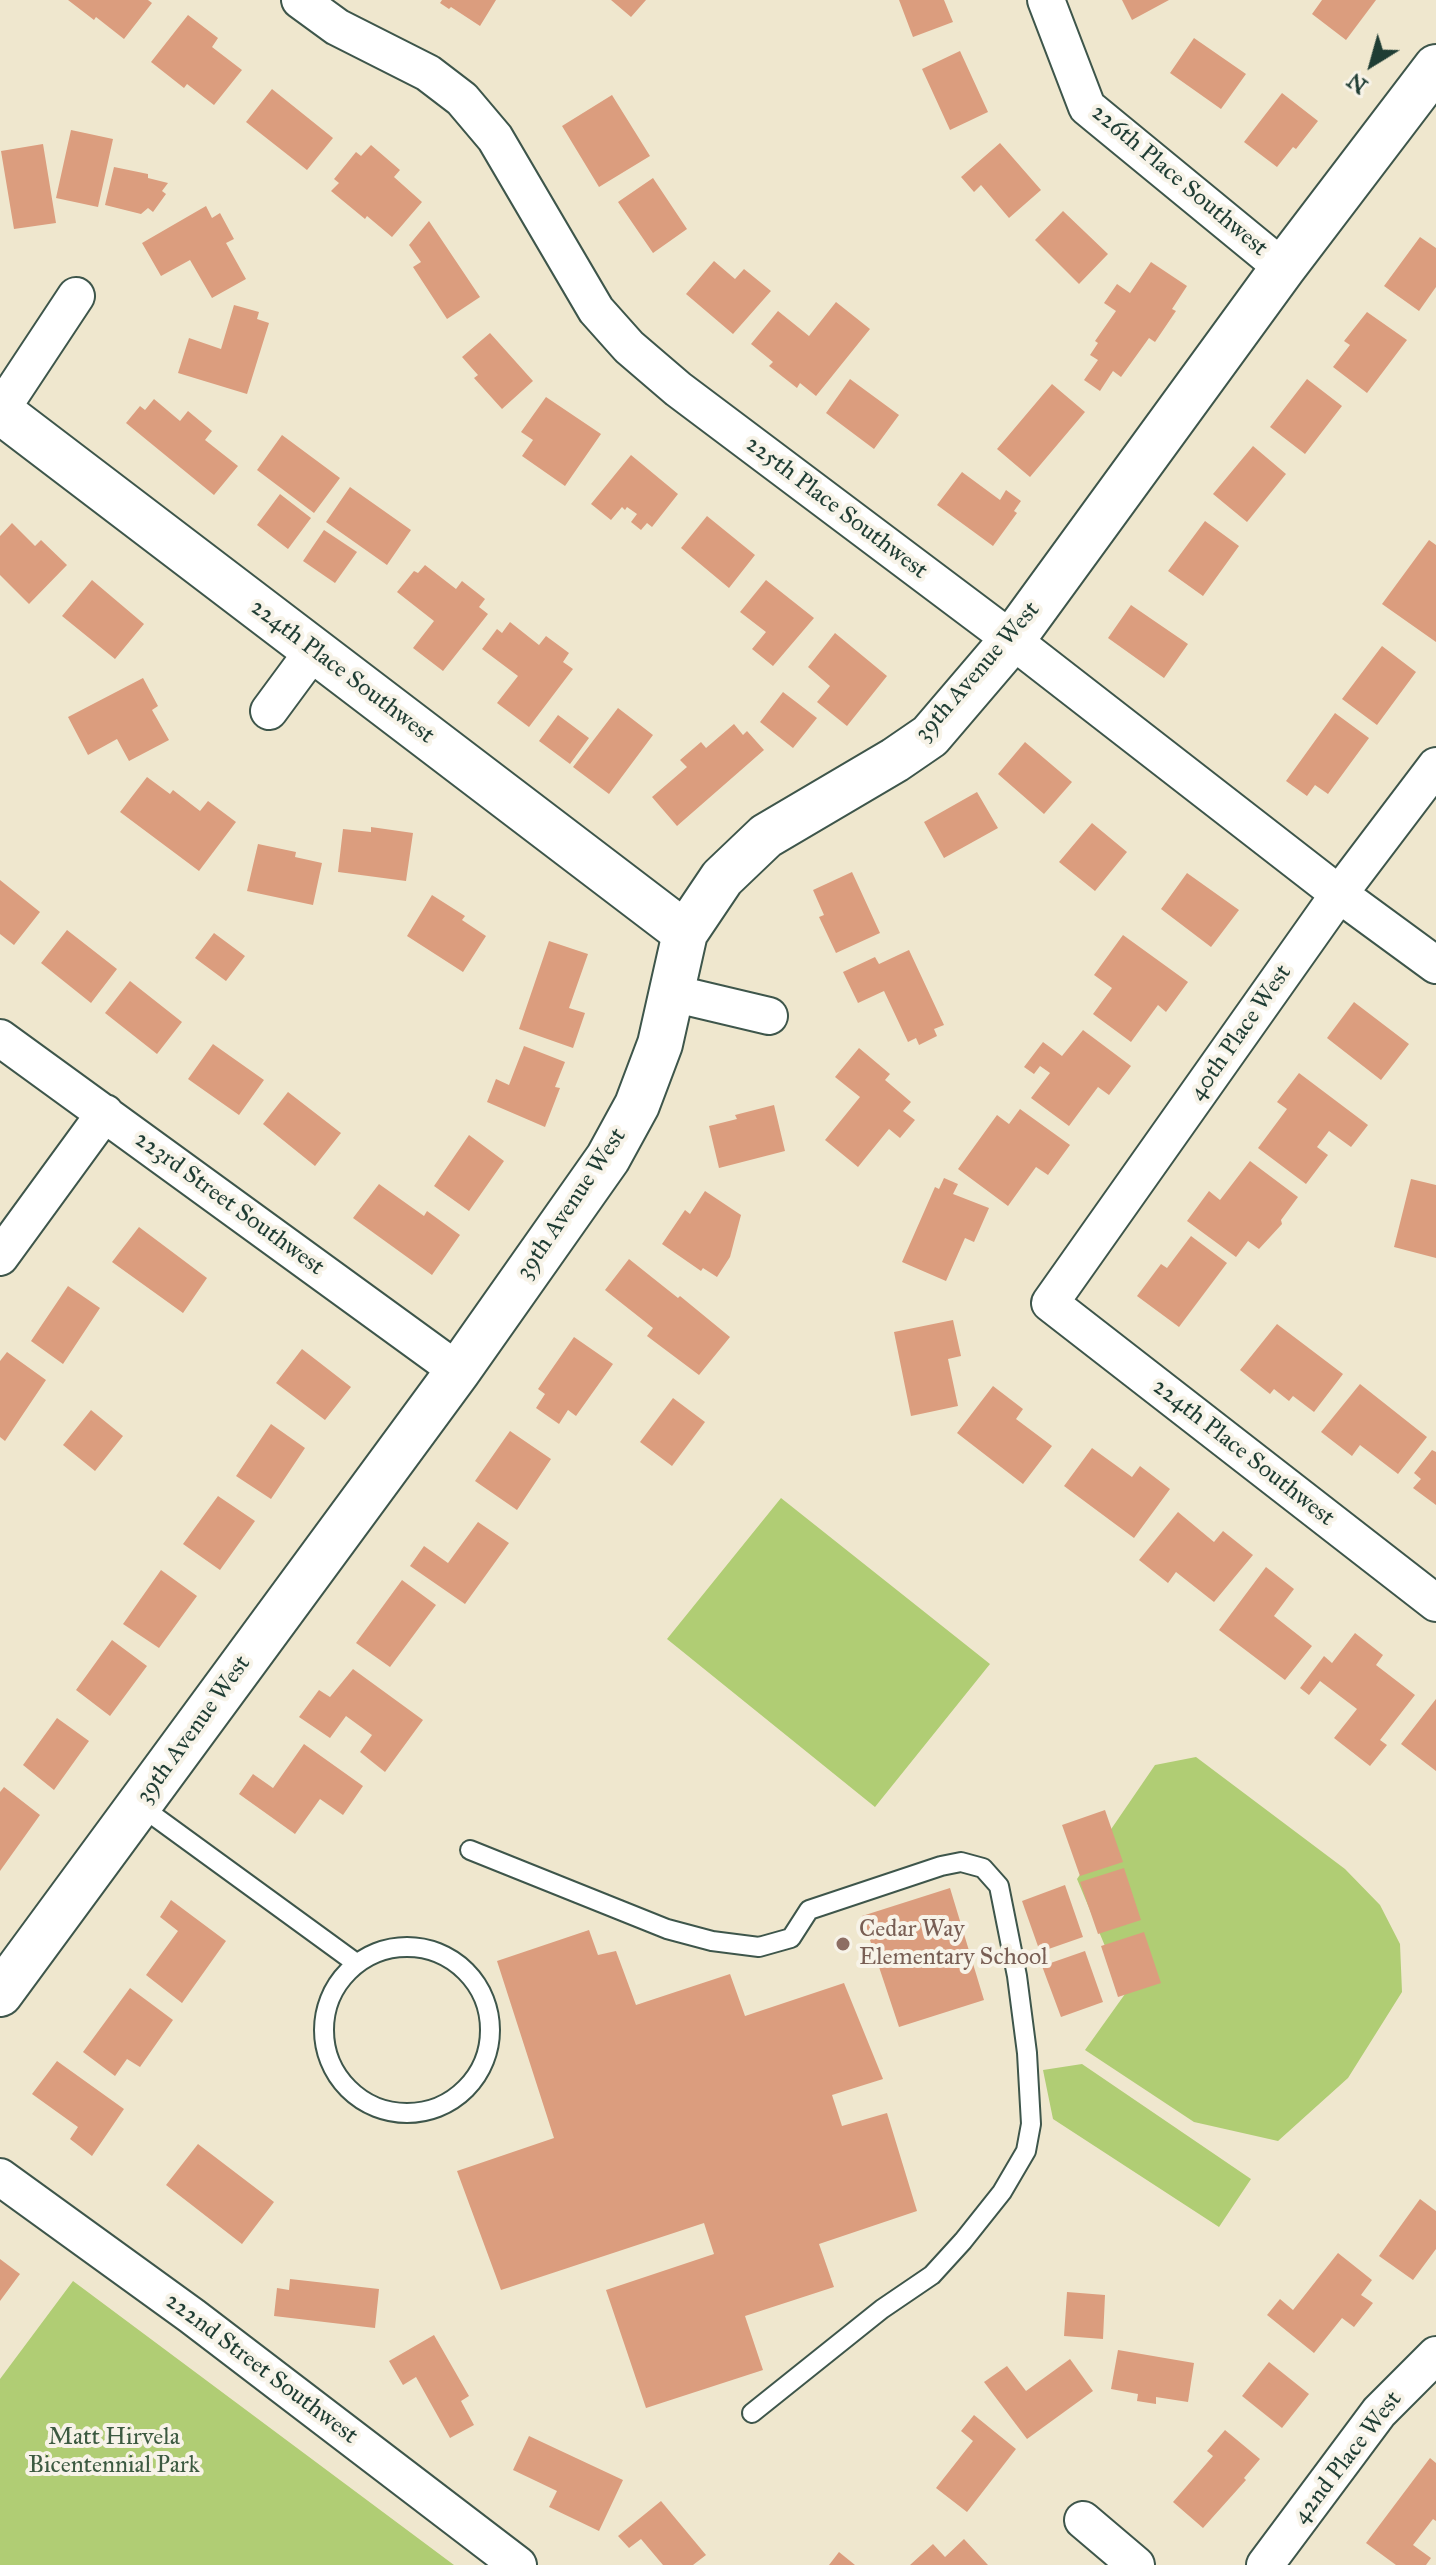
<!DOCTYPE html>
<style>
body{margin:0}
#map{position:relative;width:1436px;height:2565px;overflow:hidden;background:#efe7ce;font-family:"IM FELL Great Primer",serif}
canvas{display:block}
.north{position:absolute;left:1332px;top:24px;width:80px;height:80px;-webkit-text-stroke:6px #f7f3e8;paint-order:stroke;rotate:217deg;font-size:22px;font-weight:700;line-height:32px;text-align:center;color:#1f3d34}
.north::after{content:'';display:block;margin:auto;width:28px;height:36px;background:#1f3d34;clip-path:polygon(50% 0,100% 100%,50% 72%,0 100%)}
</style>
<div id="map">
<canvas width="1436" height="2565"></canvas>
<div class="north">N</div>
</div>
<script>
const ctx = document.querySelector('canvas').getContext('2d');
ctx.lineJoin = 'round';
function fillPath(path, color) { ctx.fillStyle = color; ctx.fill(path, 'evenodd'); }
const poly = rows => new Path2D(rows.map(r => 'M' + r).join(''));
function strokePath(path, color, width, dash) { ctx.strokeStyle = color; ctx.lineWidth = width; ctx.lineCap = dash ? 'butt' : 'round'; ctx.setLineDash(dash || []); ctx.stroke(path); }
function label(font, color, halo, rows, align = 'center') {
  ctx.font = font + ' "IM FELL Great Primer",serif'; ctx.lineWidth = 8; ctx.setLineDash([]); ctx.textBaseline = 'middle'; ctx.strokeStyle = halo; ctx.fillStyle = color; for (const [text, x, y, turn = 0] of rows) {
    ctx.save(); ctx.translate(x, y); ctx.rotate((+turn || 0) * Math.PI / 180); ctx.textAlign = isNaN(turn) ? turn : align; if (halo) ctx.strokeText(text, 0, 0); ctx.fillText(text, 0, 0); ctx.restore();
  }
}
fillPath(poly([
 [781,1498,990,1664,875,1807,667,1639],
 [1196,1757,1345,1869,1380,1905,1400,1944,1402,1992,1348,2078,1278,2141,1194,2122,1085,2050,1125,1994,1077,1879,1155,1765],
 [1082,2064,1251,2179,1219,2227,1053,2119,1043,2070],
 [73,2281,454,2565,0,2565,0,2379]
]), '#b0cd74');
fillPath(poly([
 [68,0,148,0,152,3,124,39,96,17,94,20],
 [442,0,496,0,480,26,451,7,449,9,440,3],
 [611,0,646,0,631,17],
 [899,0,944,0,953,22,913,37],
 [1122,0,1169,0,1132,20],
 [1322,0,1376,0,1346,40,1312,14],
 [188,15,218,38,212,47,242,70,214,105,187,84,184,88,151,62],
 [1194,38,1246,74,1221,109,1170,73],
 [960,51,988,112,950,130,922,69],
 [272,89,333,138,307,170,246,122],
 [1282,93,1318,121,1296,149,1293,147,1277,167,1244,142],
 [612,95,650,156,599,187,562,126],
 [71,130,113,139,98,207,56,198],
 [1000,143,1041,190,1009,218,981,185,974,192,961,177],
 [43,144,56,223,14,229,1,151],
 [371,145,400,170,394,177,422,202,392,237,367,216,365,219,331,191,339,183,334,179,356,152,361,156],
 [114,167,148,174,148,178,168,183,162,191,166,194,153,212,148,208,141,214,105,205],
 [653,178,687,229,653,253,618,202],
 [206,206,212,218,220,213,234,239,226,243,246,279,212,298,190,260,161,276,142,243],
 [1063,211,1108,254,1079,284,1035,240],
 [429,221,480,297,447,319,413,267,421,262,409,245],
 [1420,237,1436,248,1436,287,1419,311,1384,286],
 [714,261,735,279,744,269,771,291,733,334,686,294],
 [1151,262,1187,286,1172,309,1176,311,1155,342,1149,338,1121,377,1113,371,1100,391,1084,380,1098,360,1090,355,1098,343,1095,341,1116,311,1104,303,1117,284,1130,293],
 [836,302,870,329,816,396,800,383,797,388,769,366,773,362,751,344,778,311,809,336],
 [234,305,259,312,257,319,269,323,247,394,178,373,189,338,221,349],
 [1367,312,1407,340,1367,393,1333,367,1350,345,1344,341],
 [490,333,533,381,502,409,474,378,478,375,462,357],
 [850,379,899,415,874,449,826,413],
 [1307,379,1342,406,1305,454,1270,427],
 [1052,384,1085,412,1030,477,997,449],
 [546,397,601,434,565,486,522,456,533,440,521,432],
 [154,399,180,421,188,411,212,431,205,440,238,466,214,495,126,423,140,406,145,410],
 [282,435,340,478,314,513,257,470],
 [1253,446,1286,474,1247,522,1213,494],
 [631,455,678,494,652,527,647,523,641,530,631,522,637,514,627,507,625,510,622,507,611,520,591,504],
 [962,472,1000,500,1006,490,1021,501,1014,511,1017,513,993,546,937,505],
 [350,487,411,530,387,565,326,522],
 [280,494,311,518,288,549,257,525],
 [707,516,755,555,729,588,681,548],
 [1205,521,1239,546,1203,596,1168,571],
 [12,523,35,546,41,540,67,565,29,604,0,575,0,536],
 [324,530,357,552,335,583,303,561],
 [1429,540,1436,545,1436,642,1382,604],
 [425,565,456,589,462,581,485,599,479,607,488,614,443,671,413,648,434,621,397,592,414,571,418,573],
 [92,580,144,624,115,659,62,616],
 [766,580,814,618,773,666,752,649,766,632,740,612],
 [1131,605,1188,644,1164,678,1108,638],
 [510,622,539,645,546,636,569,653,563,662,573,669,529,727,497,703,518,676,482,649,497,629,502,633],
 [835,633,887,676,847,726,817,702,830,686,808,667],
 [1382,646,1416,672,1377,725,1342,699],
 [143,678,158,706,152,710,169,740,129,761,117,739,88,755,68,717],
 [783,692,817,718,793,748,760,722],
 [618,708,653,735,609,794,573,767],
 [1335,713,1369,738,1328,794,1315,785,1307,796,1286,781],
 [558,715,589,738,570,764,539,741],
 [734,724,743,735,747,731,764,750,677,826,652,797,687,767,680,760,701,742,706,748],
 [1025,742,1072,782,1044,814,998,774],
 [147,777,170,794,173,790,200,811,208,801,236,822,199,871,120,812],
 [977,792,998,828,944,858,924,822],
 [1092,823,1127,852,1095,891,1059,862],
 [371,827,413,833,406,881,338,872,343,829,371,832],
 [258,844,296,852,295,857,322,863,313,905,247,891],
 [852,872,880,933,836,953,819,917,824,915,813,890],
 [1187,873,1239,910,1211,947,1161,909],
 [0,880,40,912,14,945,0,934],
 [432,895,465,916,462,920,486,936,463,972,407,936],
 [67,930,117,969,91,1003,41,963],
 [214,933,245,956,226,981,195,958],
 [1123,935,1188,982,1166,1012,1158,1005,1131,1042,1093,1014,1112,988,1094,975],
 [549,941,588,954,569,1008,585,1013,573,1048,519,1029],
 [909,950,944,1025,934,1029,937,1036,919,1045,916,1038,908,1042,884,991,858,1003,843,972,875,957,879,964],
 [130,981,182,1022,157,1054,105,1013],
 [1354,1002,1409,1044,1381,1080,1327,1038],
 [1083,1030,1131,1066,1109,1095,1098,1087,1069,1126,1031,1098,1050,1073,1040,1066,1034,1074,1024,1067,1043,1042,1062,1056],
 [213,1044,264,1080,239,1115,188,1079],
 [524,1046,565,1062,555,1087,560,1088,545,1127,487,1102,496,1079,509,1085],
 [859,1048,890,1074,885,1080,911,1102,903,1111,915,1120,900,1138,889,1129,858,1167,825,1140,860,1097,835,1077],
 [1299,1073,1368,1125,1351,1147,1329,1131,1317,1147,1328,1155,1306,1184,1258,1148,1287,1109,1277,1102],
 [288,1092,341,1133,315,1166,263,1124],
 [774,1105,785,1151,719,1168,709,1126,737,1119,735,1115],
 [1020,1109,1070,1145,1048,1175,1036,1167,1008,1206,958,1169,997,1115,1009,1124],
 [469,1135,504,1161,469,1211,434,1186],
 [1250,1161,1298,1197,1281,1220,1282,1224,1259,1249,1248,1241,1236,1257,1187,1221,1209,1191,1220,1200],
 [944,1178,958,1184,953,1194,989,1208,974,1242,965,1238,946,1281,902,1262,935,1187,939,1189],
 [1411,1179,1436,1185,1436,1258,1394,1247],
 [379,1184,424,1216,427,1211,460,1235,432,1275,353,1218],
 [705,1191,741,1215,730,1257,717,1277,703,1268,701,1271,662,1244,685,1210,690,1214],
 [139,1227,207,1278,183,1313,112,1262],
 [1191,1236,1227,1263,1179,1327,1137,1296,1161,1264,1167,1268],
 [629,1259,678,1298,680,1296,730,1337,699,1375,647,1336,653,1328,605,1290],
 [68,1286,100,1308,63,1364,31,1341],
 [953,1320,961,1356,948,1359,958,1406,911,1416,894,1332],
 [1277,1324,1343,1374,1314,1412,1293,1396,1289,1401,1274,1389,1270,1394,1240,1370],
 [574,1337,613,1364,576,1416,568,1410,559,1424,536,1408,545,1394,538,1389],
 [302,1349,351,1387,325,1420,276,1383],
 [7,1352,46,1380,5,1441,0,1437,0,1361],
 [1360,1384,1427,1437,1398,1474,1360,1445,1352,1456,1321,1432],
 [993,1386,1023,1409,1016,1419,1052,1446,1023,1484,957,1433],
 [673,1398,705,1422,672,1466,640,1442],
 [91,1410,123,1436,95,1471,63,1445],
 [271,1424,305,1448,271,1499,236,1476],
 [510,1431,551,1459,517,1510,475,1481],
 [1092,1448,1132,1477,1140,1466,1170,1489,1134,1538,1064,1486],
 [1432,1450,1436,1452,1436,1505,1413,1488,1421,1479,1414,1473],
 [218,1496,255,1521,220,1570,183,1544],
 [1178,1512,1214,1542,1223,1531,1253,1555,1214,1602,1176,1572,1168,1583,1139,1560],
 [478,1522,509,1543,465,1604,410,1566,424,1546,448,1563],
 [1266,1567,1294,1589,1274,1616,1312,1646,1285,1680,1219,1630],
 [161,1570,197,1596,159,1648,123,1624],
 [402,1580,436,1605,390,1667,356,1643],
 [1355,1633,1383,1655,1376,1665,1415,1695,1380,1740,1387,1745,1370,1766,1334,1738,1357,1709,1320,1681,1309,1695,1300,1688,1324,1656,1332,1663],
 [112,1640,147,1666,110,1716,76,1690],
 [353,1669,423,1720,385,1772,360,1752,372,1735,346,1716,330,1738,299,1717,319,1690,330,1697],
 [1436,1699,1436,1771,1401,1744],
 [57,1718,89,1741,54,1790,23,1765],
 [304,1744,363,1786,343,1815,320,1799,295,1834,239,1794,253,1774,273,1788],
 [4,1787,40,1815,0,1871,0,1792],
 [1105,1810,1123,1862,1080,1876,1062,1825],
 [1124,1868,1141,1920,1098,1934,1080,1882],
 [1065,1885,1083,1937,1040,1952,1022,1901],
 [950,1888,984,2000,899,2027,862,1916],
 [171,1900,226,1941,182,2003,146,1975,178,1931,160,1917],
 [589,1930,598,1955,616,1951,636,2005,730,1974,745,2016,844,1983,883,2079,832,2095,842,2126,887,2113,917,2211,819,2244,834,2287,745,2316,763,2370,646,2408,606,2290,714,2254,704,2223,501,2290,457,2171,554,2138,497,1961],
 [1144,1932,1161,1983,1118,1997,1101,1946],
 [1085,1951,1103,2002,1061,2017,1042,1966],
 [130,1988,173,2020,140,2067,127,2059,115,2076,83,2052],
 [57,2061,124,2109,92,2156,70,2139,78,2127,32,2094],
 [198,2144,274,2202,242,2244,166,2185],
 [1420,2199,1436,2211,1436,2249,1413,2280,1379,2256],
 [1338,2253,1372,2280,1361,2295,1373,2303,1354,2327,1342,2318,1314,2353,1267,2315,1280,2299,1293,2310],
 [0,2259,20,2274,0,2301],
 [290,2279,379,2289,375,2328,274,2316,277,2288,289,2290],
 [1067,2292,1105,2295,1103,2339,1064,2336],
 [434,2335,469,2396,461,2401,474,2425,450,2438,416,2377,403,2385,389,2361],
 [1118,2350,1194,2363,1188,2402,1156,2397,1156,2404,1137,2401,1138,2394,1111,2389],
 [1070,2359,1093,2391,1027,2439,984,2382,1007,2366,1026,2391],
 [1269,2362,1309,2394,1282,2428,1242,2396],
 [974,2415,1016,2449,967,2512,936,2488,973,2441,961,2431],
 [1225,2430,1260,2459,1244,2478,1246,2480,1203,2528,1173,2502,1213,2456,1207,2451],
 [529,2436,623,2480,599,2531,549,2507,557,2491,513,2470],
 [1430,2458,1436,2463,1436,2521,1433,2519,1413,2545,1431,2558,1426,2565,1396,2565,1366,2543],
 [661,2501,706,2555,693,2565,663,2565,641,2539,629,2548,618,2536],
 [964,2539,988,2565,910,2565,933,2544,945,2557],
 [839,2552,855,2565,829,2565]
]), '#db9d7e');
const service = poly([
 [139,1805,356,1963],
 [470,1850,667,1929,712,1941,759,1947,791,1938,809,1910,941,1866,961,1862,983,1868,999,1886,1017,1976,1027,2053,1031,2124,1026,2151,1002,2192,963,2241,932,2275,882,2309,752,2413],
 '324 2030a83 83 0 1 1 166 0a83 83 0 1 1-166 0Z'
]);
const minor = poly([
 [300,0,337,27,428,73,462,99,495,138,596,310,629,347,678,389,1012,640,1339,894,1436,965],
 [1046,0,1087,107,1283,268],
 [0,411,76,296],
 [269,711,314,650],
 [1436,766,1339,894,1050,1303,1436,1603],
 [672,993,769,1016],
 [0,1038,458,1371],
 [0,1257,105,1113],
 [0,2177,192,2316,518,2565],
 [1083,2520,1136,2565],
 [1265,2565,1379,2412,1436,2355]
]);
const tertiary = poly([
 [0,411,685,933],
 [0,1994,458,1371,608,1158,637,1105,660,1044,685,933,722,878,766,836,895,760,930,736,1012,640,1283,268,1436,67]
]);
strokePath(service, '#3e564b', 22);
strokePath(minor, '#3e564b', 40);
strokePath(tertiary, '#3e564b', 48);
strokePath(service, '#fff', 18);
strokePath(minor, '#fff', 36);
strokePath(tertiary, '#fff', 44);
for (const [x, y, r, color] of [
 [843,1944,8,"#8d6e63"]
]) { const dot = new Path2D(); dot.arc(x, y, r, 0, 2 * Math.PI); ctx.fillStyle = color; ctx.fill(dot); strokePath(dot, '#f7f3e8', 3); }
label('24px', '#1f3d34', '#f7f3e8', [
 ["226th Place Southwest",1179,181,40],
 ["225th Place Southwest",836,508,37],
 ["224th Place Southwest",342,672,37],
 ["39th Avenue West",978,672,-49],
 ["40th Place West",1241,1033,-55],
 ["223rd Street Southwest",229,1204,36],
 ["39th Avenue West",572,1204,-56],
 ["224th Place Southwest",1243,1453,38],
 ["39th Avenue West",194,1730,-54],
 ["222nd Street Southwest",261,2369,37],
 ["42nd Place West",1348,2458,-52]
]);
label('24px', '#785e54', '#f7f3e8', [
 ["Cedar Way",859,1930],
 ["Elementary School",859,1958]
], 'left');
label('24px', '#3c5a41', '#f7f3e8', [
 ["Matt Hirvela",114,2438],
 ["Bicentennial Park",114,2466]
]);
</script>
